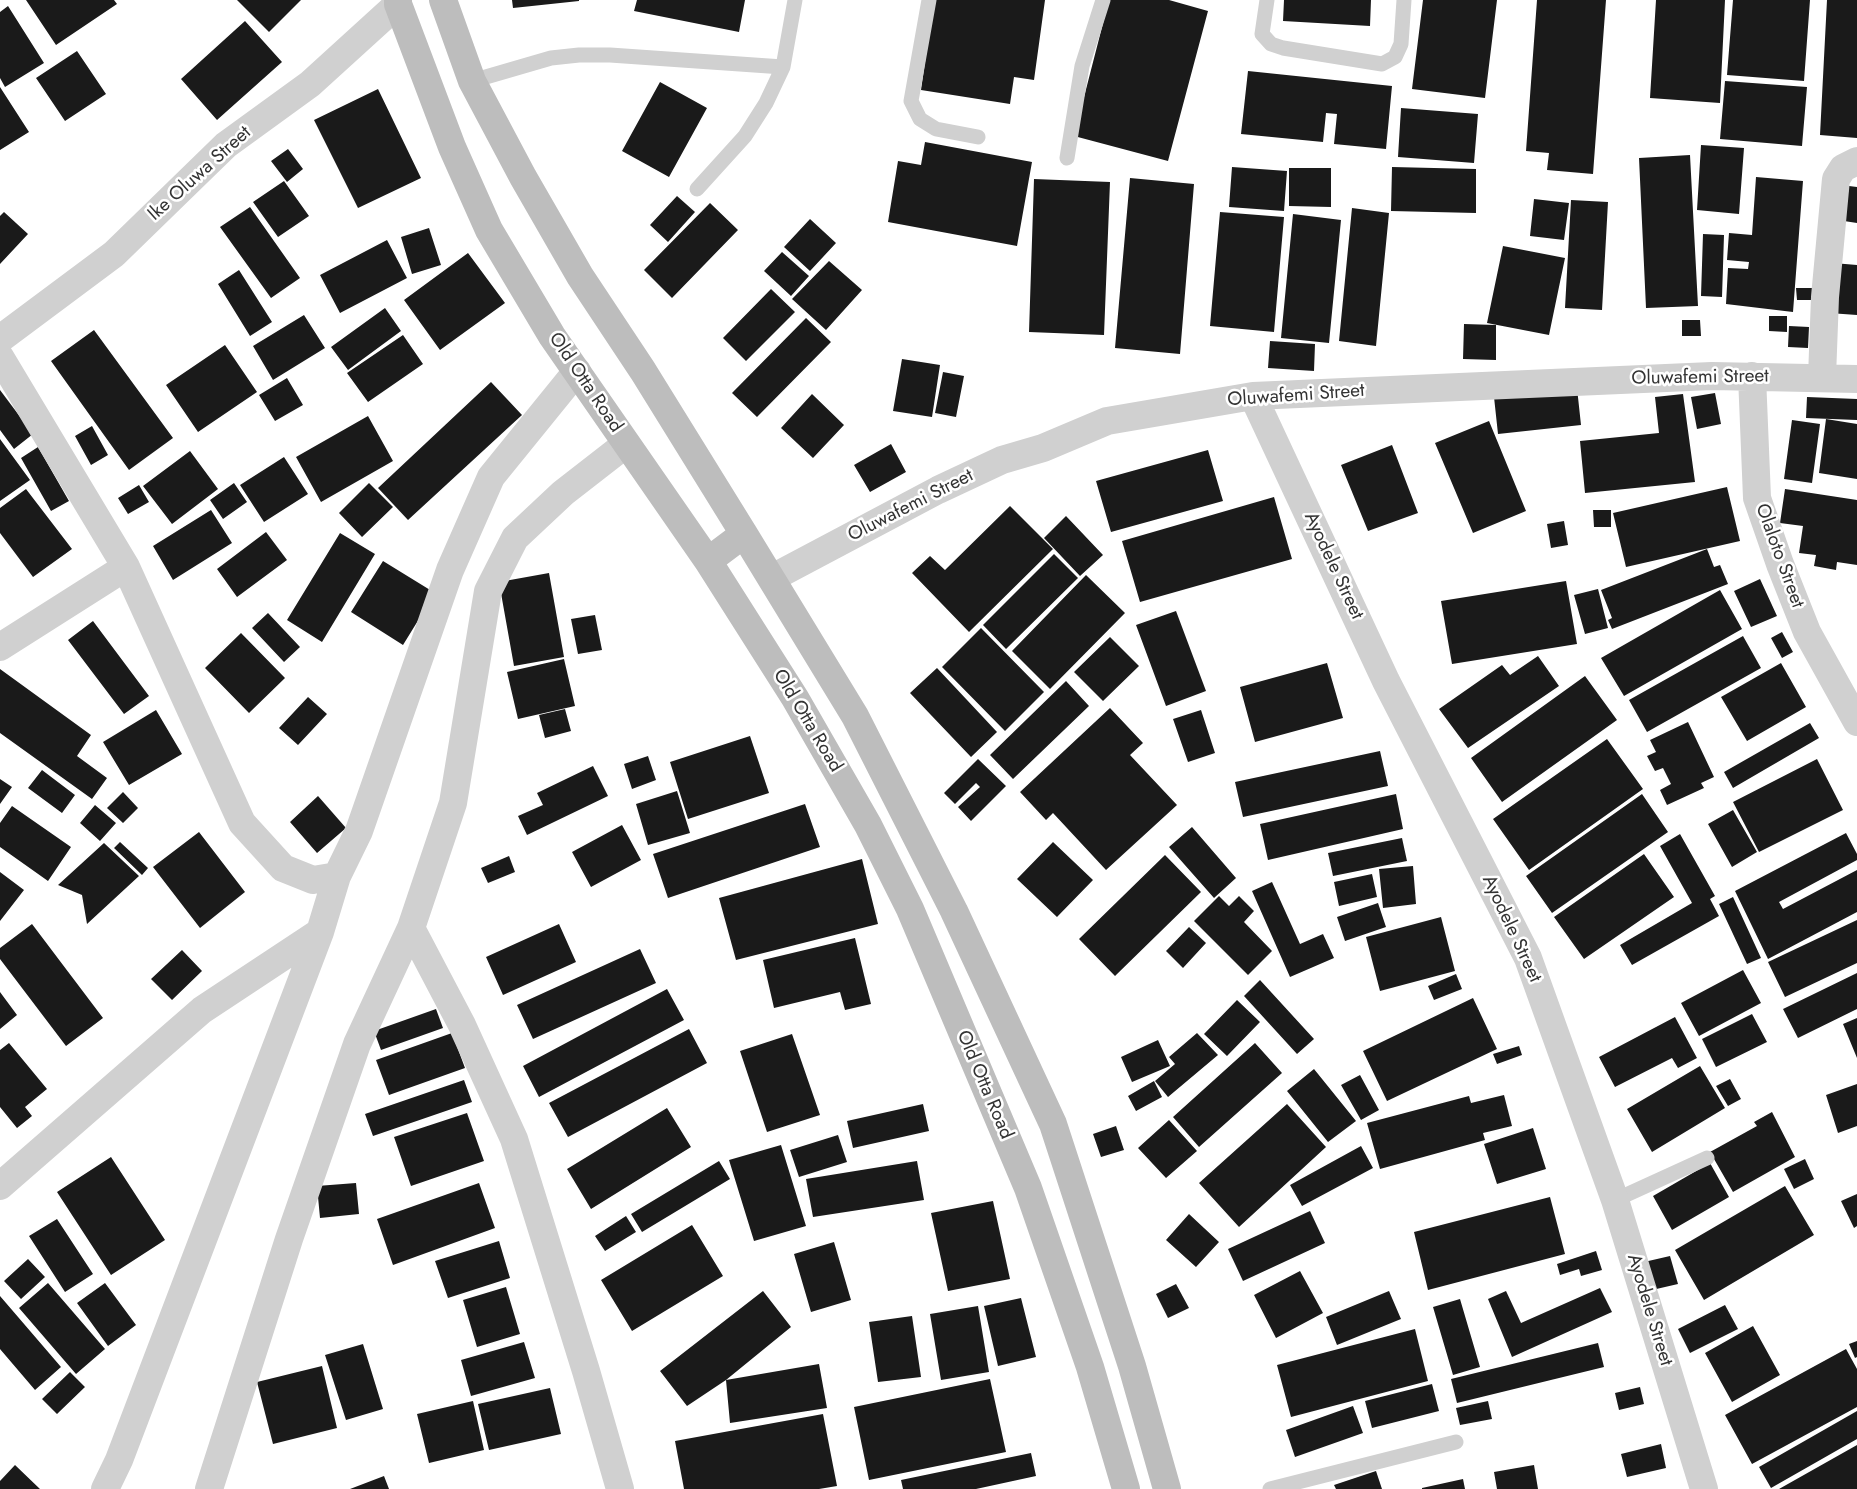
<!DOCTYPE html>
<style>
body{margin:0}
canvas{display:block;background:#fff}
</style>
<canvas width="1857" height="1489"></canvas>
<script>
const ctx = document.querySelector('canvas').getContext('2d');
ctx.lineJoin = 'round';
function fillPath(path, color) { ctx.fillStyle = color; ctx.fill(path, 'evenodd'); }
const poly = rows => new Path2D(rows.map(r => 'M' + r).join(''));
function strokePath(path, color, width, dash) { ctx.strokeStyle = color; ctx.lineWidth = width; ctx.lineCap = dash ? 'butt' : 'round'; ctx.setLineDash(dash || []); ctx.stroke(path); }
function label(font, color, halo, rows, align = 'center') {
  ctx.font = font + ' Jost,sans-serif'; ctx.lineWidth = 5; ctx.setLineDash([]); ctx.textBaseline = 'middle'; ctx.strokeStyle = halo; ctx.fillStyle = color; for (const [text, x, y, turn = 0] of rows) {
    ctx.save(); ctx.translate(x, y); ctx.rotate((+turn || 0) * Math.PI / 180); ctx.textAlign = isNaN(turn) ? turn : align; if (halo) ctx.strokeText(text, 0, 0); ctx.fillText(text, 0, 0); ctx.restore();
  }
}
fillPath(poly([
 [26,0,114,0,117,4,56,45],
 [237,0,301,0,269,32],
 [512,0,579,0,579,1,513,8],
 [637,0,745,0,739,32,634,11],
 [934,0,1045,0,1034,80,1014,77,1010,104,921,90],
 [1109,0,1169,0,1208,11,1168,161,1074,136],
 [1284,0,1371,0,1370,26,1283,21],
 [1423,0,1497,0,1485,98,1412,89],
 [1537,0,1606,0,1593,174,1547,170,1549,153,1526,151],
 [1656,0,1725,0,1720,103,1650,98],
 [1733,0,1810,0,1804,81,1727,75],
 [1827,0,1857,0,1857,138,1820,135],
 [8,6,44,63,5,87,0,78,0,12],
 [245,21,282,62,217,120,181,79],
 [77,51,106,94,65,121,36,78],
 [1248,71,1392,86,1386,149,1334,144,1337,114,1326,113,1323,142,1241,134],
 [1725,81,1807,87,1802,146,1720,139],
 [660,82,707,108,669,177,622,151],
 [0,87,29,132,0,150],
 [378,89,421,178,358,208,314,120],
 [1401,108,1478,114,1474,163,1398,157],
 [925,142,1032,162,1017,246,888,222,898,161,921,165],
 [1701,145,1744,148,1739,214,1697,210],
 [288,149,303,169,287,182,271,161],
 [1690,155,1698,306,1646,308,1639,158],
 [1232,167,1287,171,1284,211,1229,207],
 [1392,167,1476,169,1476,213,1391,211],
 [1289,168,1331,168,1331,207,1289,206],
 [1756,177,1803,181,1793,312,1726,304,1728,268,1748,269,1749,262,1727,260,1729,233,1752,235],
 [1130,178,1194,184,1180,354,1115,348],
 [1034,179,1110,182,1104,335,1029,332],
 [284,181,309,216,278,237,253,202],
 [1849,186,1857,187,1857,223,1844,221],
 [677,196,695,212,668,242,650,225],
 [1534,199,1569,203,1564,240,1530,236],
 [1571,200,1608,202,1602,310,1565,308],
 [710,203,738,230,672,298,644,270],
 [250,207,300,278,271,298,220,227],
 [1352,208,1389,213,1376,346,1339,341],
 [4,212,28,234,0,264,0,216],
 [1220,212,1284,217,1274,332,1210,326],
 [1293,214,1341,220,1329,343,1281,338],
 [810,219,836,243,810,271,784,247],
 [429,228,441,265,412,274,401,237],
 [1703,234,1724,235,1722,297,1701,296],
 [387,240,407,278,340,313,320,275],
 [1503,246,1565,258,1549,335,1487,323],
 [782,252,809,276,791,296,764,271],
 [468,253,505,303,440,350,404,300],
 [829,261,862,290,826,330,792,299],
 [1833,263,1857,265,1857,315,1829,313],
 [239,270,272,322,250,336,218,284],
 [1796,288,1813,288,1814,300,1797,300],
 [771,289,795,312,746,361,723,338],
 [385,308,401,331,348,370,331,347],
 [304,315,325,348,273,380,253,346],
 [1769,316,1787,316,1787,332,1769,331],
 [806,318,831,342,757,417,732,393],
 [1682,320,1700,320,1701,336,1682,336],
 [1464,324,1496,325,1496,360,1463,359],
 [1789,326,1809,327,1808,348,1788,347],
 [94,330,173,438,129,470,51,361],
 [403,335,423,364,368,402,347,373],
 [1270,341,1315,344,1314,371,1268,368],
 [225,345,257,392,198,432,166,385],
 [902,359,940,365,932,417,893,411],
 [943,372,964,376,956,417,935,413],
 [287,378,303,405,275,421,259,395],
 [491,382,522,415,408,520,378,488],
 [1577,388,1581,425,1498,434,1494,397],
 [0,390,33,434,14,449,0,430],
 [1715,393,1721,424,1697,429,1691,397],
 [812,394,844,425,813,458,781,428],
 [1683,394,1695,482,1585,493,1580,441,1659,433,1655,397],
 [1807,397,1857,399,1857,420,1806,418],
 [368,416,393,461,321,502,296,457],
 [1826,419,1857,424,1857,479,1819,473],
 [1792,420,1820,424,1812,483,1784,479],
 [1489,421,1526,511,1473,533,1435,443],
 [92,426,108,455,91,465,75,436],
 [0,439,30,480,0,501],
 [891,444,906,472,870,492,854,465],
 [1392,445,1418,513,1368,531,1341,465],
 [38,447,69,501,51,511,21,458],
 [1208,450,1223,501,1111,532,1096,481],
 [190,451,218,489,172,524,143,486],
 [284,457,308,494,264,522,240,485],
 [234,483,247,502,223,519,210,500],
 [369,483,393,507,362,537,339,513],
 [139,485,149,502,128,514,118,498],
 [1727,487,1740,541,1626,567,1613,513],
 [26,489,72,549,33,577,0,533,0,508],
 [1785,489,1857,500,1857,565,1837,562,1836,570,1814,566,1816,555,1799,553,1803,526,1780,523],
 [1274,497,1292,559,1140,602,1122,541],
 [1010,506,1053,549,969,632,912,573,930,556,945,570],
 [211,510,232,543,173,580,153,546],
 [1593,510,1611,510,1611,527,1594,527],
 [1066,516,1103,555,1080,576,1044,538],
 [1564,521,1568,545,1551,548,1547,524],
 [266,532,287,560,237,597,217,569],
 [340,533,375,554,322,642,287,620],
 [1707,549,1714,567,1720,565,1728,584,1612,629,1608,620,1612,618,1601,590],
 [1054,554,1078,578,1006,649,983,625],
 [383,561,435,593,403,645,351,612],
 [549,573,564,657,514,666,499,582],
 [1086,575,1125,613,1050,689,1012,651],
 [1760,579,1777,616,1751,627,1734,591],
 [1566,581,1577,644,1452,664,1441,601],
 [1598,589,1608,628,1585,634,1574,595],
 [1720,590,1742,629,1624,696,1601,658],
 [1176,611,1206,691,1166,706,1136,625],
 [268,613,300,647,284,662,252,628],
 [595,615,602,650,578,654,571,619],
 [93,621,149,696,124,714,68,640],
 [981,628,1044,692,1005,731,942,667],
 [1782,632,1793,652,1782,658,1771,638],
 [241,633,285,678,249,713,205,668],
 [1743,636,1761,668,1647,732,1629,700],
 [1110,637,1139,666,1103,701,1074,672],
 [1538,656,1559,686,1468,748,1439,709,1502,665,1510,675],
 [564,659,575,706,518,719,507,672],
 [1327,663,1343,718,1255,742,1240,687],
 [1781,663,1806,707,1747,741,1721,697],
 [937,668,997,732,971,757,910,693],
 [0,669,91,735,77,756,107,778,92,799,0,733],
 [1585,676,1617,720,1502,802,1471,758],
 [1066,681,1089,706,1013,779,990,755],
 [308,697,327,714,298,745,279,728],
 [1110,708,1143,743,1130,755,1177,805,1106,870,1053,813,1046,820,1020,792],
 [565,709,571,731,545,738,539,715],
 [156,710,182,754,129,785,103,742],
 [1201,710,1215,753,1188,762,1173,719],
 [1688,722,1714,777,1701,783,1704,788,1667,805,1660,790,1671,784,1663,768,1655,771,1647,756,1656,752,1650,740],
 [1810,723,1819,738,1733,788,1724,772],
 [750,736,769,793,688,819,670,762],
 [1607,739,1643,789,1529,870,1493,819],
 [1380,751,1388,786,1243,817,1235,782],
 [648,756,656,780,632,789,624,764],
 [978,759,1006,786,971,821,958,807,980,787,976,783,955,804,944,793],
 [1817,759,1843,810,1759,852,1733,802],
 [593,766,608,796,527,835,518,816,543,805,537,793],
 [42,770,75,795,62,813,28,788],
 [0,779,12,787,0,804],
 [677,791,690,833,648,845,636,804],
 [123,792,138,808,123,823,107,808],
 [1396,794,1403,829,1268,860,1260,824],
 [1642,794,1668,832,1552,913,1526,876],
 [318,796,346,828,317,853,290,822],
 [805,804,820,847,668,898,653,854],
 [95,805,116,823,100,841,80,823],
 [12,806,71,847,48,881,0,847,0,823],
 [1733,810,1757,852,1732,867,1708,824],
 [622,825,641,860,591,887,572,852],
 [1192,827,1236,878,1214,898,1169,847],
 [199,832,245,892,200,928,153,867],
 [1846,833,1857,854,1857,860,1779,902,1783,909,1857,870,1857,912,1768,959,1735,891],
 [1680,834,1715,896,1710,899,1719,916,1632,965,1620,945,1692,903,1660,846],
 [1402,838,1407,861,1333,876,1328,853],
 [120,842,148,868,142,875,114,848],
 [1053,842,1093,880,1057,917,1017,879],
 [104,843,139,876,87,924,82,895,58,885],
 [1644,854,1674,897,1584,959,1554,917],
 [1165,855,1201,892,1115,976,1079,939],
 [509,856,515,872,488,883,481,868],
 [862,859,878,924,736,960,719,898],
 [1413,866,1416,904,1383,908,1379,869],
 [0,872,24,890,0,921],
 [1372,874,1377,897,1339,906,1334,882],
 [1272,882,1300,944,1323,934,1334,958,1290,977,1252,891],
 [1219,896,1229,906,1239,896,1254,911,1244,922,1272,951,1248,975,1194,921],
 [1733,897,1761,958,1747,964,1719,904],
 [1378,903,1386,927,1345,941,1337,917],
 [1441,917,1455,971,1380,991,1366,937],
 [1857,920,1857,963,1785,997,1768,962],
 [32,924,103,1018,66,1046,0,959,0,948],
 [559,924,576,962,503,995,486,957],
 [1189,927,1206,943,1183,968,1166,951],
 [855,938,871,1004,845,1010,840,992,774,1008,763,960],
 [640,949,656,983,533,1039,517,1005],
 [182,950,202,971,172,1000,151,979],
 [1743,970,1761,1003,1699,1036,1681,1003],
 [1857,973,1857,1009,1798,1038,1783,1009],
 [1456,974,1462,989,1434,1000,1428,986],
 [1260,980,1314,1039,1297,1054,1244,996],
 [667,989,684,1020,539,1097,523,1066],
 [0,992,17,1015,0,1029],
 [1473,998,1497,1049,1387,1101,1363,1051],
 [1237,1000,1260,1022,1227,1056,1204,1034],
 [436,1009,443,1028,381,1050,374,1031],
 [1752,1014,1767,1042,1716,1067,1702,1039],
 [1675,1017,1697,1058,1678,1068,1672,1058,1615,1087,1599,1057],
 [1857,1018,1857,1058,1843,1024],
 [689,1029,707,1063,568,1137,549,1103],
 [452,1033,465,1068,389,1095,376,1060],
 [1197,1033,1218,1055,1168,1097,1155,1081,1175,1064,1169,1057],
 [792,1034,820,1115,767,1132,740,1051],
 [1158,1040,1170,1066,1132,1082,1121,1057],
 [9,1043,47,1089,25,1107,32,1116,17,1128,0,1107,0,1050],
 [1255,1043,1282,1073,1199,1147,1173,1117],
 [1519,1046,1522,1055,1497,1064,1493,1054],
 [1700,1066,1725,1108,1652,1152,1627,1109],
 [1314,1069,1356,1121,1328,1142,1287,1091],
 [1360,1075,1379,1110,1361,1120,1341,1085],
 [1730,1079,1741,1099,1728,1106,1716,1086],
 [464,1080,472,1102,373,1136,365,1114],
 [1154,1081,1162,1097,1136,1111,1128,1096],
 [1857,1084,1857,1126,1838,1133,1826,1095],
 [1504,1095,1512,1126,1483,1133,1485,1140,1380,1169,1367,1123,1469,1096,1471,1103],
 [923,1104,929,1131,853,1148,847,1121],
 [1287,1104,1326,1147,1239,1227,1199,1183],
 [667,1108,691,1147,591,1209,567,1169],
 [1772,1112,1795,1157,1733,1192,1710,1152,1757,1126,1754,1122],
 [467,1113,484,1161,411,1186,394,1137],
 [1169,1120,1197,1151,1166,1178,1138,1148],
 [1116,1126,1124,1150,1101,1157,1093,1134],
 [1533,1128,1546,1169,1497,1184,1484,1144],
 [838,1135,847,1162,799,1177,790,1150],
 [781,1145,806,1226,754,1241,729,1160],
 [1361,1146,1373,1168,1302,1206,1290,1185],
 [111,1157,165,1240,111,1275,57,1192],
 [1805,1159,1814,1179,1794,1189,1784,1169],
 [719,1161,730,1179,642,1232,631,1214],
 [917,1161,924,1200,813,1217,806,1179],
 [1710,1163,1729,1197,1672,1230,1653,1196],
 [356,1183,359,1214,320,1218,317,1186],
 [479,1183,495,1228,393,1265,377,1219],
 [1785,1186,1814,1235,1704,1300,1675,1250],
 [1857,1194,1857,1226,1854,1228,1841,1201],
 [1550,1197,1565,1254,1428,1290,1414,1232],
 [993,1201,1010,1279,948,1291,931,1213],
 [1310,1211,1325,1243,1243,1281,1228,1249],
 [1189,1214,1219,1242,1196,1267,1166,1240],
 [626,1216,636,1232,605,1251,595,1236],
 [57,1219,93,1274,65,1292,29,1236],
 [692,1225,723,1276,632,1331,601,1280],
 [499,1241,510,1278,448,1298,435,1261],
 [834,1242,851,1300,811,1312,794,1254],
 [1596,1251,1602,1270,1581,1276,1579,1269,1560,1275,1557,1264],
 [1670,1256,1678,1284,1652,1290,1644,1262],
 [28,1259,45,1277,21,1299,4,1281],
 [1300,1271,1323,1313,1276,1338,1254,1295],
 [48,1283,105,1349,76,1374,19,1308],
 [105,1283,136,1325,108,1346,77,1303],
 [1176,1284,1189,1308,1168,1318,1156,1294],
 [506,1287,520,1334,477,1347,463,1300],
 [1600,1288,1612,1312,1512,1357,1488,1299,1506,1291,1521,1323],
 [763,1291,791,1327,726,1380,687,1406,660,1371],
 [1389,1291,1401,1319,1337,1345,1326,1317],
 [0,1296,61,1367,35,1390,0,1349],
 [1021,1298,1036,1357,998,1366,984,1306],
 [1460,1299,1480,1367,1453,1375,1433,1307],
 [1725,1305,1738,1329,1690,1353,1678,1329],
 [978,1306,989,1372,941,1380,930,1314],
 [912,1316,921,1377,878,1382,869,1322],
 [1753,1326,1780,1375,1732,1402,1705,1353],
 [1415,1329,1428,1381,1291,1417,1277,1365],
 [1857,1341,1857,1357,1855,1358,1849,1344],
 [524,1342,535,1378,471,1396,461,1360],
 [1598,1343,1604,1367,1457,1403,1451,1379],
 [363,1344,383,1409,346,1420,325,1355],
 [1846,1349,1857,1369,1857,1407,1752,1464,1725,1415],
 [819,1364,827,1408,730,1423,726,1380],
 [322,1366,337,1428,273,1444,257,1382],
 [70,1372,85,1387,57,1414,42,1399],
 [990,1379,1006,1452,869,1480,854,1407],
 [1432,1384,1439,1411,1372,1428,1365,1401],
 [1640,1387,1644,1404,1619,1410,1615,1393],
 [550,1388,561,1434,489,1450,478,1404],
 [473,1401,484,1450,429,1463,417,1414],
 [1488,1401,1492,1419,1460,1425,1456,1408],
 [1353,1406,1363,1433,1295,1457,1286,1430],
 [1857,1411,1857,1439,1771,1488,1759,1467],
 [823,1414,837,1486,819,1489,684,1489,675,1441],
 [1661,1444,1666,1468,1627,1477,1621,1454],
 [1857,1445,1857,1489,1779,1489],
 [1031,1453,1036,1476,976,1489,903,1489,901,1480],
 [15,1465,40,1489,0,1489,0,1481],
 [1534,1465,1538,1489,1497,1489,1494,1472],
 [1376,1471,1382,1489,1336,1489,1334,1485],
 [384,1476,389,1489,350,1489],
 [1463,1479,1465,1489,1422,1489,1422,1488]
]), '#1a1a1a');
strokePath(poly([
 [929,0,911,101,920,119,936,129,978,137],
 [1267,0,1262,34,1271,44,1283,48,1382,64,1395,57,1401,44,1404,0],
 [472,81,551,58,579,55,610,55,783,67],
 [1067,158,1082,66,1103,0],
 [697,189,745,136,766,103,783,67,795,0],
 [1615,1200,1707,1158],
 [1270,1489,1456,1442]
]), '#d0d0d0', 15);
strokePath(poly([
 [0,339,114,254,226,145,310,84,398,4],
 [0,357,126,567,242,823,283,868,313,880,337,876,320,932,202,1010,0,1186],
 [1752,376,1757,498,1780,564,1807,632,1857,722],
 [1822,377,1825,297,1836,179,1843,168,1857,161],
 [1253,396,1386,681,1528,958,1615,1200,1704,1489],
 [772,578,938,490,1002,460,1043,448,1107,421,1253,396,1712,376,1857,379],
 [0,647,126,567],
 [337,876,359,831,450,570,491,477,577,371],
 [411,928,462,1025,514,1139,586,1371,620,1489],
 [105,1489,119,1460,320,932],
 [209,1489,289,1239,357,1044,411,928,453,803,488,591,515,538,563,493,626,444]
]), '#d0d0d0', 28);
strokePath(poly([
 [398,0,398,4,452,147,489,230,552,336,708,561,795,698,868,825,910,909,1028,1188,1090,1367,1126,1489],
 [443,0,472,81,523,177,580,276,643,371,744,534,855,716,954,911,1053,1124,1132,1366,1167,1489],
 [708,561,744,534]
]), '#bdbdbd', 28);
label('19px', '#333', '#fff', [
 ["Ike Oluwa Street",200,174,-42],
 ["Oluwafemi Street",1700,378,-1],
 ["Old Otta Road",585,383,56],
 ["Oluwafemi Street",1296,396,-4],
 ["Oluwafemi Street",911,506,-27],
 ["Olaloto Street",1779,556,70],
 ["Ayodele Street",1333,566,65],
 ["Old Otta Road",807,721,59],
 ["Ayodele Street",1511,929,65],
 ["Old Otta Road",984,1085,67],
 ["Ayodele Street",1649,1310,73]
]);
</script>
